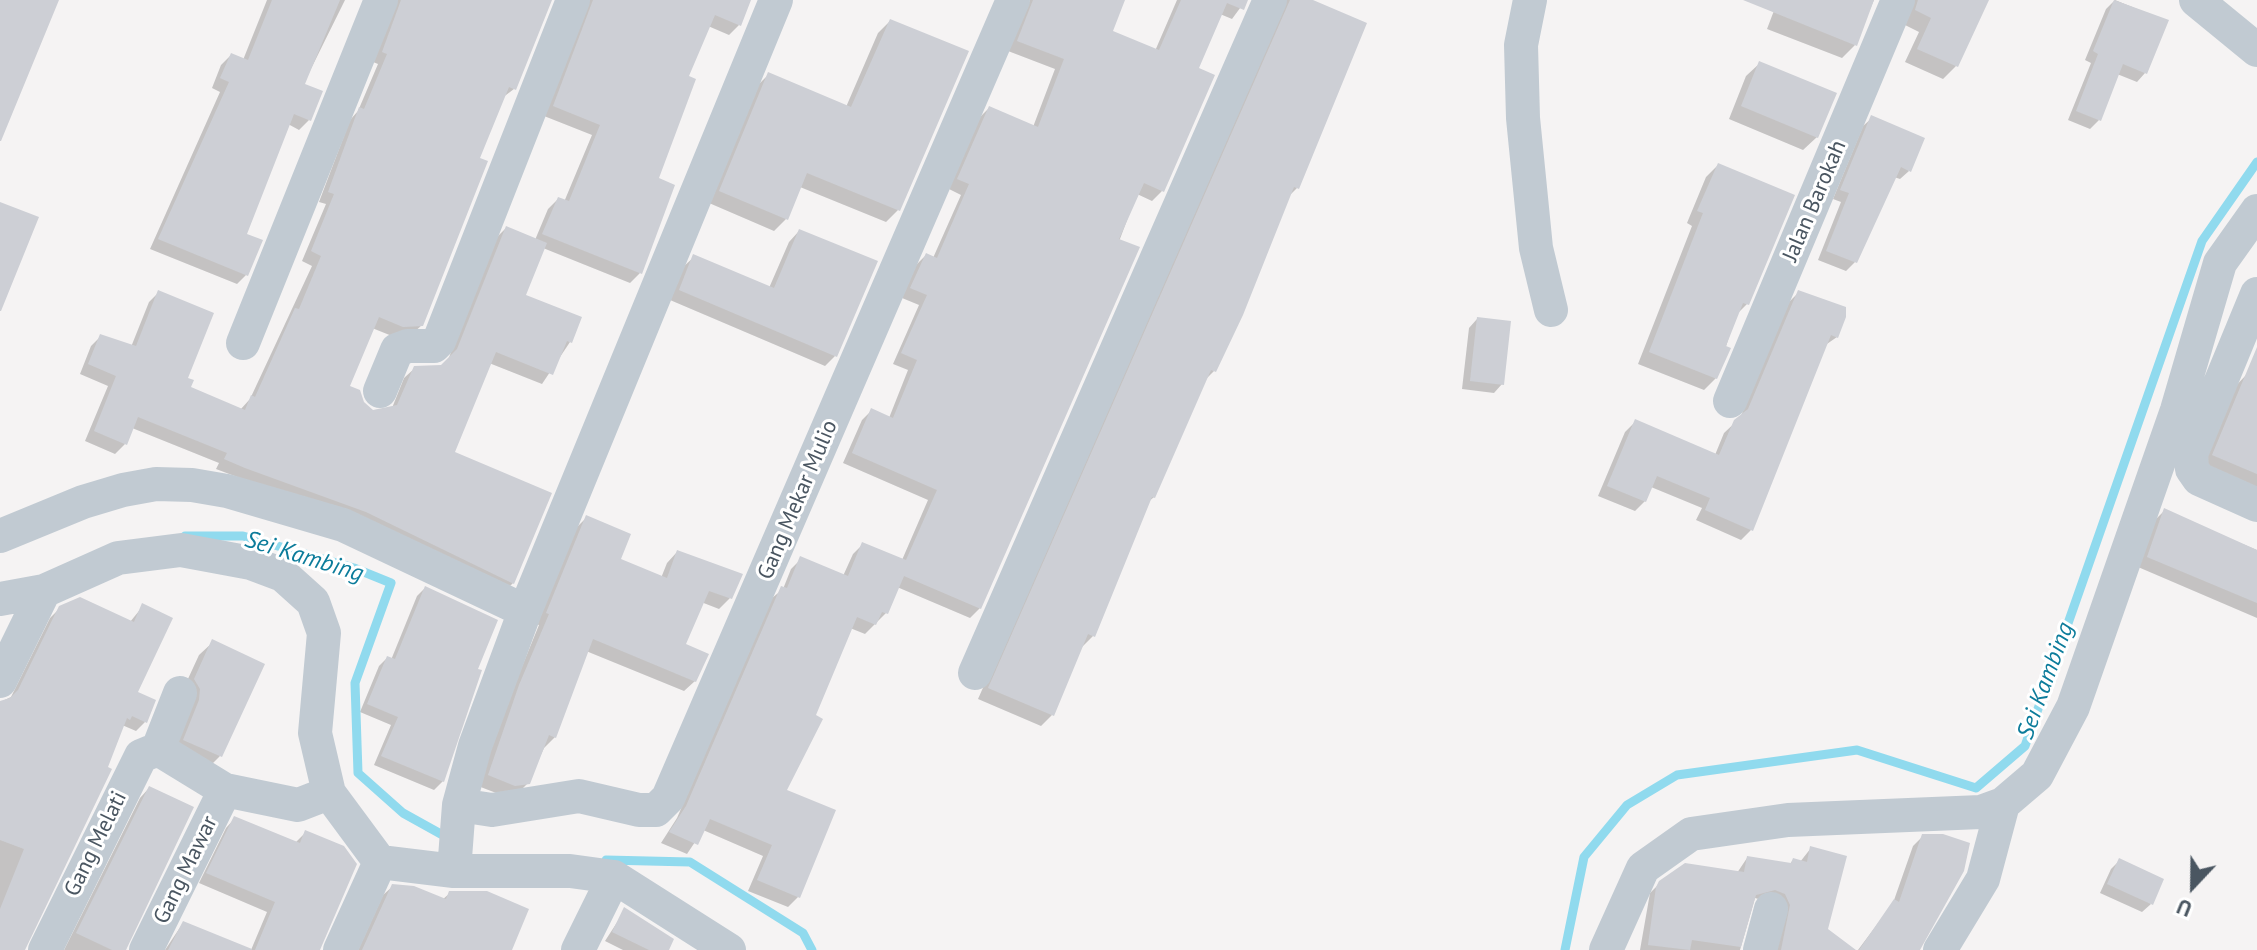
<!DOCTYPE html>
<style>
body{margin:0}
#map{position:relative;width:2257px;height:950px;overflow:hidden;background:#f5f3f3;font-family:"PT Sans",sans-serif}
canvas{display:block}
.north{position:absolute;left:2153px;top:846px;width:80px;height:80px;-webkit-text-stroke:6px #fff;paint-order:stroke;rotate:202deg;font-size:22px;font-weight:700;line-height:32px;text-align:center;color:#4a5661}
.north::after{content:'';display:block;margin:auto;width:28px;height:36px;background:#4a5661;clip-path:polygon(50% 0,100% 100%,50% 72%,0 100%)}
</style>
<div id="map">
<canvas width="2257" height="950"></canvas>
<div class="north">U</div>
</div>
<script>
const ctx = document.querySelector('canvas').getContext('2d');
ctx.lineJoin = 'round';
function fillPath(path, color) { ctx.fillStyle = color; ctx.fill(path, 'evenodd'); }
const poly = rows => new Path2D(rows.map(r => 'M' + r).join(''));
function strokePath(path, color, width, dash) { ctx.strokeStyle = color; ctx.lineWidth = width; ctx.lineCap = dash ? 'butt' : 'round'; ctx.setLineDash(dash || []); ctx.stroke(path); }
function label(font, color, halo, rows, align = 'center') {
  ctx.font = font + ' "PT Sans",sans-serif'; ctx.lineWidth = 6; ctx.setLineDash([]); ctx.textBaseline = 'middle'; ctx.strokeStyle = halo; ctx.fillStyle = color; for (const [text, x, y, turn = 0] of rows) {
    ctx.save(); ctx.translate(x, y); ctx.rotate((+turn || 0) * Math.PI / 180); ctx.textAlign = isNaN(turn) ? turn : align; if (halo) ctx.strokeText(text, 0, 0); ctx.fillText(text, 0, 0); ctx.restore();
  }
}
fillPath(poly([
 [267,0,345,0,303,85,309,120,299,130,288,124,245,235,246,275,237,284,150,249,220,92,212,88,221,65,231,55,243,60],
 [395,0,549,0,514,89,502,98,477,159,422,325,411,335,392,336,372,328,348,387,373,412,392,408,404,378,415,368,442,367,448,360,496,238,506,228,535,240,548,209,558,199,564,202,592,135,544,116,579,0,748,0,739,25,729,35,708,26,686,78,656,179,673,186,640,273,630,283,543,248,524,296,570,342,542,384,489,363,453,453,513,583,503,593,356,522,216,469,219,463,132,428,125,444,115,454,85,441,108,386,80,374,91,346,101,336,131,347,149,302,159,292,189,388,240,410,250,399,312,266,302,261,326,204,319,202,350,120,358,111,378,64,373,62],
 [1030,0,1123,0,1110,32,1155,51,1177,0,1246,0,1232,19,1220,14,1196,69,1162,191,1152,201,1137,194,980,608,970,618,897,587,886,613,865,634,850,628,785,791,834,811,798,897,788,907,748,891,763,856,703,830,687,854,661,843,677,818,772,598,783,589,791,569,801,559,843,576,853,554,863,544,902,560,928,500,843,463,862,420,872,410,889,418,908,370,893,364,919,305,902,298,916,265,926,255,933,258,961,195,949,189,979,118,989,108,1033,127,1055,69,1008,51],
 [1278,0,1308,0,1297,188,1288,197,1215,370,1204,381,1154,497,1147,503,1093,636,1082,647,1052,715,1041,726,978,699,1278,21],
 [1778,0,1874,0,1855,45,1842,58,1767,29],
 [1899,0,1987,0,1956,66,1943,79,1905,62,1919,32,1903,24],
 [2115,0,2167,21,2145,73,2137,82,2117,74,2099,120,2090,129,2068,120,2091,63,2085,60,2106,9],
 [890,21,966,52,898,210,886,222,800,187,786,219,774,231,709,203,756,87,768,75,846,107,878,33],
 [1760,63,1817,137,1803,150,1729,119,1746,76],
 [1872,118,1909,171,1900,179,1894,177,1855,262,1846,271,1818,260,1841,202,1833,199,1863,126],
 [1718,165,1747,304,1736,315,1716,378,1704,390,1638,364,1692,226,1687,223,1706,177],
 [799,231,835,356,825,366,670,300,683,267,694,257,769,288,789,242],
 [1799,292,1837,337,1824,346,1751,530,1741,540,1696,520,1702,508,1651,487,1645,501,1635,511,1598,496,1625,432,1635,422,1715,455,1724,433,1740,418,1789,302],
 [1477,319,1502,384,1494,393,1462,389,1469,328],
 [2247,374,2257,379,2257,498,2196,473,2230,392],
 [2164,511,2257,550,2257,618,2138,567,2154,521],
 [587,517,618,561,661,578,667,563,677,552,730,598,719,609,701,602,683,645,695,681,684,691,586,651,555,737,544,748,528,783,517,794,504,796,478,786,509,698,539,625,536,624,576,528],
 [425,588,475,670,443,781,434,790,374,765,391,725,360,712,379,666,387,658,391,660,417,596],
 [143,606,136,693,145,722,136,731,122,725,24,950,0,950,0,702,11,697,50,618,60,608,130,622],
 [213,642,220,756,207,769,171,753,181,694,199,655],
 [149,788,126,950,64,950,140,798],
 [235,818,296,842,305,833,320,950,251,950,267,912,199,883,226,828],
 [1923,836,1918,950,1858,950,1893,903,1913,846],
 [1811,848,1825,930,1853,950,1774,950,1775,904,1755,898,1740,950,1640,950,1650,893,1660,883,1737,873,1747,858,1789,865,1793,860,1800,862],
 [2119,861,2151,904,2142,912,2100,893,2111,869],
 [393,886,442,900,450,893,509,950,358,950,383,895],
 [625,910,667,950,623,950,605,941],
 [183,923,248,950,165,950]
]), '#0003');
strokePath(poly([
 [185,536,243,536,354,568,391,583,355,683,358,773,403,813,448,838],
 [606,860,690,862,803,933,812,950],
 [1565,950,1584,857,1627,805,1677,775,1857,750,1976,788,2025,746,2202,241,2257,162]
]), '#90daee', 9);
fillPath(poly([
 [0,0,59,0,1,141,0,141],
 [272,0,340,0,305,84,323,91,311,121,294,114,247,234,263,240,248,276,158,239,229,82,220,78,231,53,248,60],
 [401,0,552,0,516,90,509,87,480,158,488,161,423,326,403,327,379,317,350,386,360,390,364,402,373,410,397,405,414,366,441,365,457,349,506,226,547,243,526,295,582,317,572,343,567,341,553,375,496,352,455,452,552,493,514,584,366,512,245,468,224,459,227,453,138,417,127,445,94,431,116,376,88,364,100,334,136,346,158,290,214,313,188,378,194,380,191,387,245,410,251,395,255,397,295,308,299,309,321,256,311,251,334,194,328,192,359,107,364,109,387,54,382,52],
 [593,0,751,0,741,26,715,15,689,76,696,79,659,178,675,185,642,274,542,234,558,197,569,201,600,125,553,106],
 [1033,0,1125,0,1113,31,1159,50,1181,0,1248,0,1244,10,1227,3,1199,68,1215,75,1164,192,1144,183,1119,239,1140,247,981,609,904,576,888,614,882,612,876,625,857,617,816,715,823,719,787,790,836,810,800,898,757,880,772,845,710,819,698,845,669,832,686,806,781,586,787,588,800,556,848,576,862,542,906,560,937,490,852,453,871,408,893,418,917,360,901,353,927,295,910,288,926,253,937,258,969,184,957,179,989,106,1038,127,1064,59,1017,41],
 [1290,0,1313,0,1367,23,1299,189,1294,187,1243,315,1216,372,1211,370,1155,498,1152,497,1095,637,1088,634,1054,716,988,688],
 [1743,0,1874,0,1857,46],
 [1918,0,1989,0,1958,67,1917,49,1931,18,1915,10],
 [2114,0,2169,20,2147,74,2123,64,2101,121,2076,111,2098,54,2093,51],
 [890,19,969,51,900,211,807,173,788,220,719,191,768,72,851,107],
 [1759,61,1837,93,1818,138,1741,106],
 [1871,115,1925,138,1911,172,1901,167,1857,263,1826,251,1849,193,1840,190],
 [1718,163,1795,195,1749,305,1743,303,1726,346,1731,348,1717,379,1649,352,1703,213,1697,211],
 [0,202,39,217,1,311,0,311],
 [799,229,878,261,837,357,679,290,693,254,774,288],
 [1798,290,1846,307,1846,317,1838,338,1831,335,1753,531,1705,510,1710,498,1657,476,1646,502,1607,486,1635,419,1719,455,1734,420,1748,409],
 [1477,317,1511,321,1504,385,1470,381],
 [2257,347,2257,474,2212,455],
 [2164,508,2257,550,2257,603,2147,557],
 [586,515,631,534,621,559,667,578,677,550,743,574,732,599,709,591,686,644,709,654,696,682,593,639,556,738,549,735,530,784,515,786,488,775,519,685,549,614,546,613],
 [425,586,498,620,478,669,482,670,444,782,381,756,398,717,367,704,387,656,395,659],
 [80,597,134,622,142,603,173,618,138,692,156,700,147,723,132,716,130,720,127,718,108,767,112,769,25,950,0,950,0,909,24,849,0,840,0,701,10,698,18,690,59,606],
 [212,639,265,664,222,757,183,740,199,700,200,689,194,679],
 [149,786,194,807,126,950,112,950,76,933],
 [234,816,300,843,305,830,344,846,357,864,320,950,255,950,275,902,206,873],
 [1922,834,1943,834,1970,843,1964,871,1920,950,1859,950,1894,899,1899,902],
 [1810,846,1847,856,1828,929,1856,950,1781,950,1790,905,1785,894,1775,890,1756,895,1741,947,1692,940,1690,950,1648,945,1656,887,1659,881,1685,863,1744,872,1747,856,1791,863,1793,858,1807,862],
 [2119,858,2164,879,2153,905,2107,884],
 [392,884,414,886,446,899,449,891,487,891,529,909,512,950,362,950],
 [624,907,674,939,669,950,649,950,612,932],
 [183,921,252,949,252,950,168,950]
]), '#cdcfd5');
strokePath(poly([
 [1530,0,1521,45,1523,118,1536,248,1551,310],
 [2196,0,2257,50],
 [2257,294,2191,454,2192,469,2199,479,2257,505],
 [243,343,381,0],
 [380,391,397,350,408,346,434,346,439,341,573,0],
 [1730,401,1898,0],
 [0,536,83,502,123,490,156,484,192,485,227,491,343,525,525,611],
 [0,599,44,591,118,558,181,550,251,563,283,575,313,602,324,633,315,733,329,793,380,862,454,871,570,871,614,877,729,950],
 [975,673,1270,0],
 [0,681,44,591],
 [158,749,225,790,298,805,329,793],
 [158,749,180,693],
 [459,805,492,810,579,796,639,810,656,810,668,798,1013,0],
 [454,871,459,805,475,746,525,611,776,0],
 [45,950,141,756,158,749],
 [146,950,225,790],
 [340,950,380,862],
 [578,950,614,877],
 [1606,950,1643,868,1691,834,1788,820,1981,812,2003,804,2037,775,2073,707,2177,410,2220,263,2257,211],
 [1760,950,1771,909],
 [1940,950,1983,879,2003,804]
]), '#c1cad2', 34);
label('22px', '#4a5661', '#fff', [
 ["Jalan Barokah",1815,201,-67],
 ["Gang Mekar Mulio",798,500,-67],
 ["Gang Melati",96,844,-64],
 ["Gang Mawar",186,870,-64]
]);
label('italic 24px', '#0c7c9b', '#fff', [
 ["Sei Kambing",304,557,17],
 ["Sei Kambing",2046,681,-70]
]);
</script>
